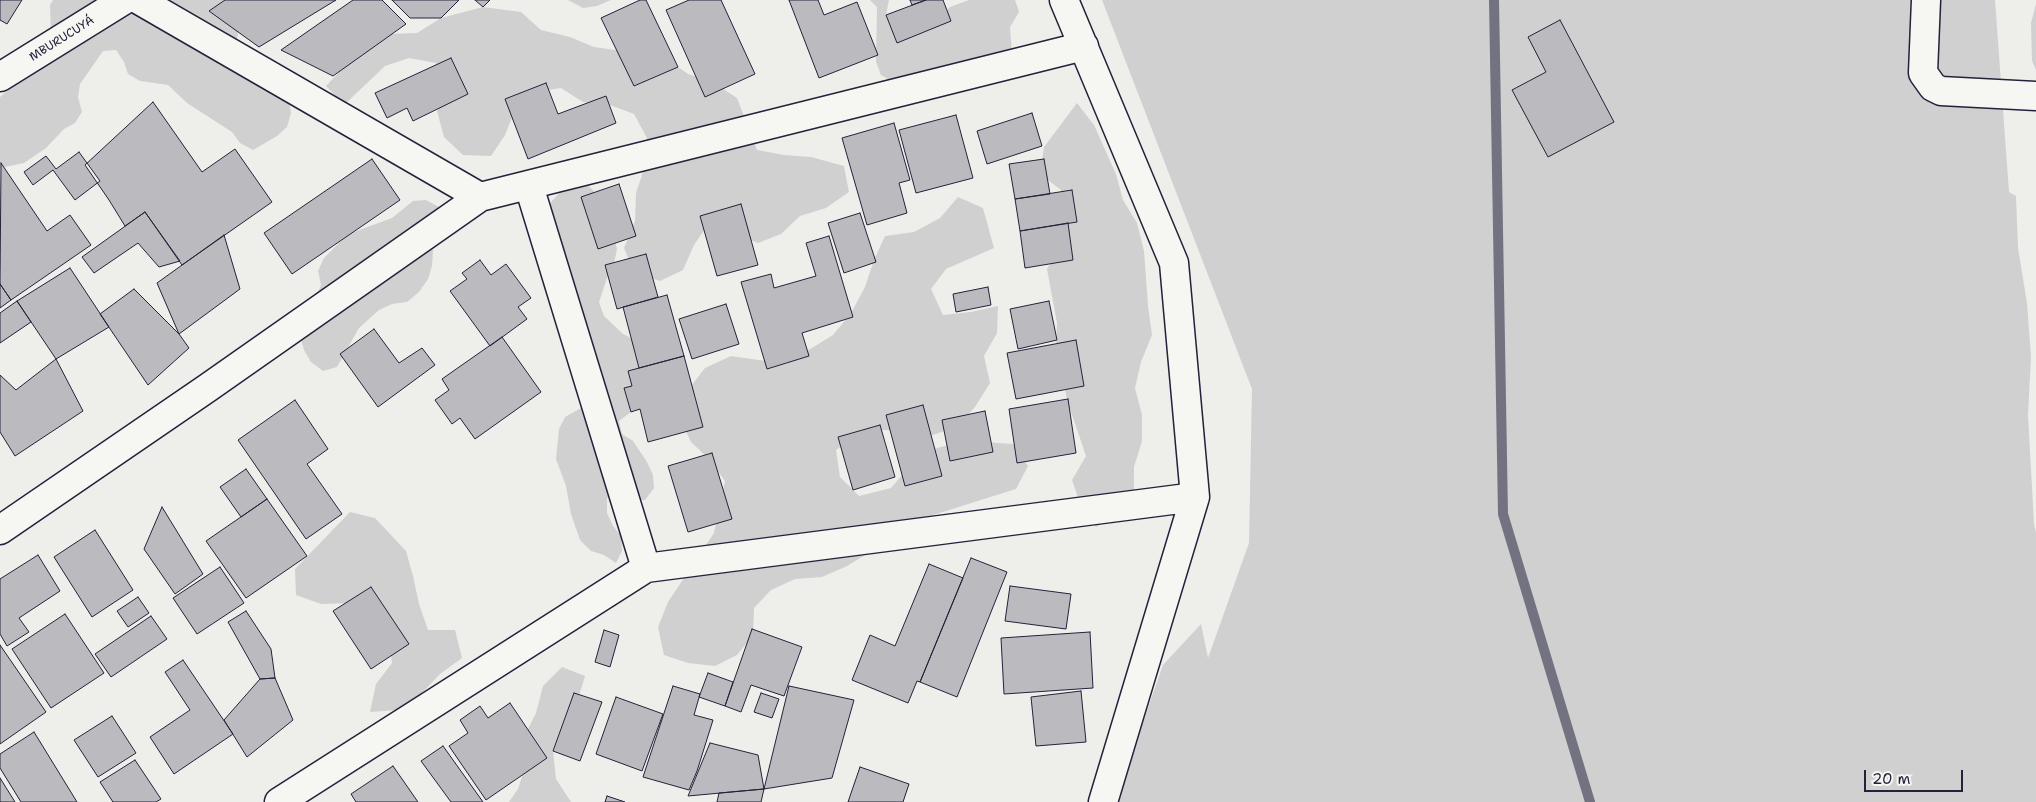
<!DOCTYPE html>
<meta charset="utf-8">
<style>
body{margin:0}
#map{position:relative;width:2036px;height:802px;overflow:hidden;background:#eeeeeb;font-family:"Shantell Sans",sans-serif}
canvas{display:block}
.scale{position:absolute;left:1864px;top:770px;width:99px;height:22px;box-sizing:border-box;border:2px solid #22223b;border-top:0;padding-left:6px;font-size:15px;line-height:18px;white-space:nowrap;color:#22223b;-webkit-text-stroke:4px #f6f6f2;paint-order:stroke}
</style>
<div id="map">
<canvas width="2036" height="802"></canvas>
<div class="scale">20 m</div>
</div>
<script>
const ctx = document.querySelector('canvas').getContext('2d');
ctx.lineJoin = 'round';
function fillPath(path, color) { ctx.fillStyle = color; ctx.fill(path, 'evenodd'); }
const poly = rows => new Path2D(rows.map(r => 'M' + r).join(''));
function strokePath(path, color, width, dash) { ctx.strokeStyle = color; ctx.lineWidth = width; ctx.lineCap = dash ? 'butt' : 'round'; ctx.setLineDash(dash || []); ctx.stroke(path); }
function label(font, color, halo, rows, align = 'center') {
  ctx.font = font + ' "Shantell Sans",sans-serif'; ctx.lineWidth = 5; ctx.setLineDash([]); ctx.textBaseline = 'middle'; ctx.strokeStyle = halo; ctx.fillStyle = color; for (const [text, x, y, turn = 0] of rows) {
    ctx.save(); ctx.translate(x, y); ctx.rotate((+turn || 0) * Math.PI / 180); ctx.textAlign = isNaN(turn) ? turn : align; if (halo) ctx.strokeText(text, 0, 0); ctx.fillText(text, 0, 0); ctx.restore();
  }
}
fillPath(poly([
 [53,0,246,0,234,51,289,100,291,113,287,127,277,136,253,150,240,143,232,132,187,103,168,85,140,81,128,74,124,62,116,50,103,51,80,84,78,97,82,112,75,123,64,129,46,148,24,163,0,168,0,97,31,70,51,33,50,5],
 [568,0,611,0,597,6,583,8],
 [870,0,889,0,886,15,941,17,950,7,969,0,1015,0,1019,12,1010,27,1012,54,893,82,881,75,876,62,877,7],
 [1102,0,1995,0,2009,192,2016,196,2018,248,2027,303,2031,357,2028,415,2034,524,2036,533,2036,802,1115,802,1163,665,1201,624,1208,658,1249,543,1252,389],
 [2036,4,2036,70,2032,61,2031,23],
 [483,7,521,12,541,30,570,37,594,47,650,55,678,67,688,74,714,83,737,98,757,150,784,155,811,157,844,166,849,192,826,208,800,216,781,234,758,243,709,223,694,245,683,270,660,281,634,272,624,248,635,221,636,193,645,166,647,138,634,114,610,105,583,102,561,88,535,92,515,110,505,135,491,156,463,155,444,137,437,111,450,86,436,63,409,58,385,66,344,105,326,86,345,66,389,34,417,33,441,18],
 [1077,103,1094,125,1116,174,1123,200,1137,223,1144,251,1148,306,1152,335,1141,362,1135,388,1142,415,1142,441,1134,467,1134,494,1119,515,1096,527,1081,506,1072,480,1086,456,1068,403,1056,351,1057,323,1047,269,1062,244,1065,216,1061,190,1040,174,1044,147],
 [583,181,593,190,613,234,617,249,614,263,608,275,599,302,604,316,623,334,635,340,653,362,649,377,633,400,631,412,619,421,622,434,633,441,647,462,653,475,654,488,645,500,631,500,620,492,607,498,607,513,613,526,621,536,622,551,616,563,604,555,591,551,580,540,571,514,566,486,556,459,559,429,565,417,590,403,545,213,552,201,569,182],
 [958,197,983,208,994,248,946,269,931,289,943,315,971,312,998,306,997,333,984,356,990,383,975,407,958,426,933,435,907,430,881,430,856,435,836,450,840,477,859,496,891,488,909,467,930,450,956,443,984,442,1013,444,1028,466,1016,489,914,521,870,552,847,566,822,577,795,579,771,590,754,608,753,635,737,655,715,666,688,663,664,655,658,627,668,602,714,533,725,481,710,460,691,442,679,417,688,390,705,368,731,356,786,364,833,335,851,313,865,287,874,260,885,236,914,232,940,218],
 [426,200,439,207,432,236,433,251,432,266,428,279,419,292,407,302,392,304,379,310,359,328,337,367,323,371,311,362,304,350,300,336,321,285,318,271,324,258,343,239,354,232,392,218,413,201],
 [350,512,375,518,406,551,413,576,419,604,428,630,455,630,462,658,440,674,420,695,397,710,370,712,376,684,392,663,388,636,350,603,321,604,296,595,295,569],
 [562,667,585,676,569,728,553,751,556,779,571,802,509,802,518,789,526,764,524,737,536,713,543,686]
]), '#d0d0d1');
strokePath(poly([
 [1494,0,1503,514,1590,802]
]), '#727281', 10);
const building = poly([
 [0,0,22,0,7,24,0,20,0,0],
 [225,0,336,0,259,47,209,11,225,0],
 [353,0,382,0,406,24,333,76,281,50,353,0],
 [392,0,459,0,441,18,410,18,392,0],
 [475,0,490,0,483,7,475,0],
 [640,0,646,0,678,67,634,86,601,18,640,0],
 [689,0,721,0,755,74,705,97,666,10,689,0],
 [789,0,818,0,824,15,857,2,878,55,819,78,789,0],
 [910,0,926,0,912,5,910,0],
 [926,0,943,0,951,21,897,43,886,15,926,0],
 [1560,20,1614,122,1548,157,1512,90,1546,72,1528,37,1560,20],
 [451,58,468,94,413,121,407,108,387,118,375,93,451,58],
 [546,83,558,114,606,96,616,123,528,159,505,99,546,83],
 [153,102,202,172,235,149,272,202,182,265,145,212,125,226,109,200,85,165,153,102],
 [1032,113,1042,146,987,164,977,131,1032,113],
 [956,115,973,178,916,193,899,130,956,115],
 [894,123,910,180,899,183,907,213,867,225,842,138,894,123],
 [79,152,100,181,75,200,53,170,33,185,24,172,46,156,56,169,79,152],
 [372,159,400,200,292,274,264,233,372,159],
 [1044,159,1050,194,1015,199,1009,164,1044,159],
 [1,163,47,231,70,215,91,245,11,300,0,284,1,163],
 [619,184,636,236,598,249,581,197,619,184],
 [1072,190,1077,222,1020,231,1015,199,1072,190],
 [741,204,758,265,717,276,700,216,741,204],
 [145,212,180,261,159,267,138,243,94,273,82,257,145,212],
 [860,213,876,262,844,273,828,223,860,213],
 [1068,223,1073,260,1025,268,1020,231,1068,223],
 [224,235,240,289,179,334,157,283,224,235],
 [829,236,853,317,802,333,809,356,767,369,741,282,771,274,774,288,816,276,806,243,829,236],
 [646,254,658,297,617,309,605,265,646,254],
 [480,260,491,275,506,264,531,298,518,307,527,319,490,346,450,291,467,279,462,273,480,260],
 [70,268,109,327,56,359,17,301,70,268],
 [0,284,11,300,0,308,0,284],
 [988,287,991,305,956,312,953,294,988,287],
 [134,289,179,334,189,348,148,385,100,314,134,289],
 [667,295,684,356,639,368,623,307,667,295],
 [17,301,31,322,0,343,0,313,17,301],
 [1049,301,1057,340,1018,349,1010,309,1049,301],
 [726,304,739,344,692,359,679,319,726,304],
 [374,329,399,363,422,348,435,365,378,407,340,354,374,329],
 [502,337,541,392,475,439,460,418,452,424,435,400,449,390,442,379,502,337],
 [1076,340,1084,386,1016,399,1007,353,1076,340],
 [684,356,703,427,648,442,640,409,631,412,624,388,632,386,628,371,684,356],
 [56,359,83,411,15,456,0,432,0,375,16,390,56,359],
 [1068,399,1076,453,1017,463,1009,409,1068,399],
 [295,400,328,449,307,464,342,514,306,539,238,440,295,400],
 [923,405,942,476,905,486,886,415,923,405],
 [985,411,993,452,950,461,942,420,985,411],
 [880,425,895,477,853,490,838,437,880,425],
 [712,453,732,519,688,532,668,466,712,453],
 [246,469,267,499,241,517,220,487,246,469],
 [267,499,307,556,246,598,206,541,267,499],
 [162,507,203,574,175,594,144,549,162,507],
 [95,530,133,590,92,617,54,557,95,530],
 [38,555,60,591,19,618,29,632,7,646,0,634,0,579,38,555],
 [971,558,1007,572,957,697,920,682,971,558],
 [929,564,963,578,920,682,917,681,908,703,852,680,870,635,895,646,929,564],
 [220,567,244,603,197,634,173,598,220,567],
 [1010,586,1071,594,1066,629,1005,621,1010,586],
 [371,587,409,644,371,669,333,611,371,587],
 [138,597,149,613,128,627,117,611,138,597],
 [246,611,271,649,275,678,260,679,228,622,246,611],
 [65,614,104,673,51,708,12,649,65,614],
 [151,616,167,639,111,677,95,654,151,616],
 [752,629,802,647,784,696,751,685,741,712,725,706,752,629],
 [604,630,619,635,610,667,595,662,604,630],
 [1090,632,1093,688,1004,694,1001,638,1090,632],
 [0,645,46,712,0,744,0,645],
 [183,660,233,734,174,774,150,737,190,710,165,672,183,660],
 [708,673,733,682,725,706,699,697,708,673],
 [275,678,293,720,247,757,224,720,260,679,275,678],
 [673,686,700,694,694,715,713,720,697,771,689,790,643,777,673,686],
 [789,686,854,700,832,778,764,789,789,686],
 [1081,691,1086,742,1036,746,1031,697,1081,691],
 [574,693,602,702,580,761,553,751,574,693],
 [761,693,779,699,772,718,754,712,761,693],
 [616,697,663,714,642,771,596,754,616,697],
 [510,703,547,758,486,800,449,746,468,733,460,720,480,706,488,718,510,703],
 [112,716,136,753,98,777,74,740,112,716],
 [34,732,77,802,21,802,0,768,0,754,34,732],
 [710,743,758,755,764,789,688,796,710,743],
 [443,746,483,802,451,802,421,761,443,746],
 [135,760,161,799,156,802,113,802,100,782,135,760],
 [393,766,418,802,356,802,351,794,393,766],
 [860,767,909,784,903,802,848,802,860,767],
 [0,778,15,802,0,802,0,778],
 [764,789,761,802,717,802,719,793,764,789],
 [607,796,625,802,605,802,607,796]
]);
fillPath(building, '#bbbbbf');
strokePath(building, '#22223b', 1);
const minor = poly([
 [139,0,480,197],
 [1064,0,1174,263,1195,497,1103,802],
 [1926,0,1923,73,1933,87,1941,91,2036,96],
 [0,77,124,0],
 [529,186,646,568],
 [0,530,206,389,480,197,1084,46],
 [279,802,646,568,1195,497]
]);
strokePath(minor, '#22223b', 31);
strokePath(minor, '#f6f6f2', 28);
label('12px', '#22223b', '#f6f6f2', [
 ["MBURUCUYÁ",62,39,-32]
]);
</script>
